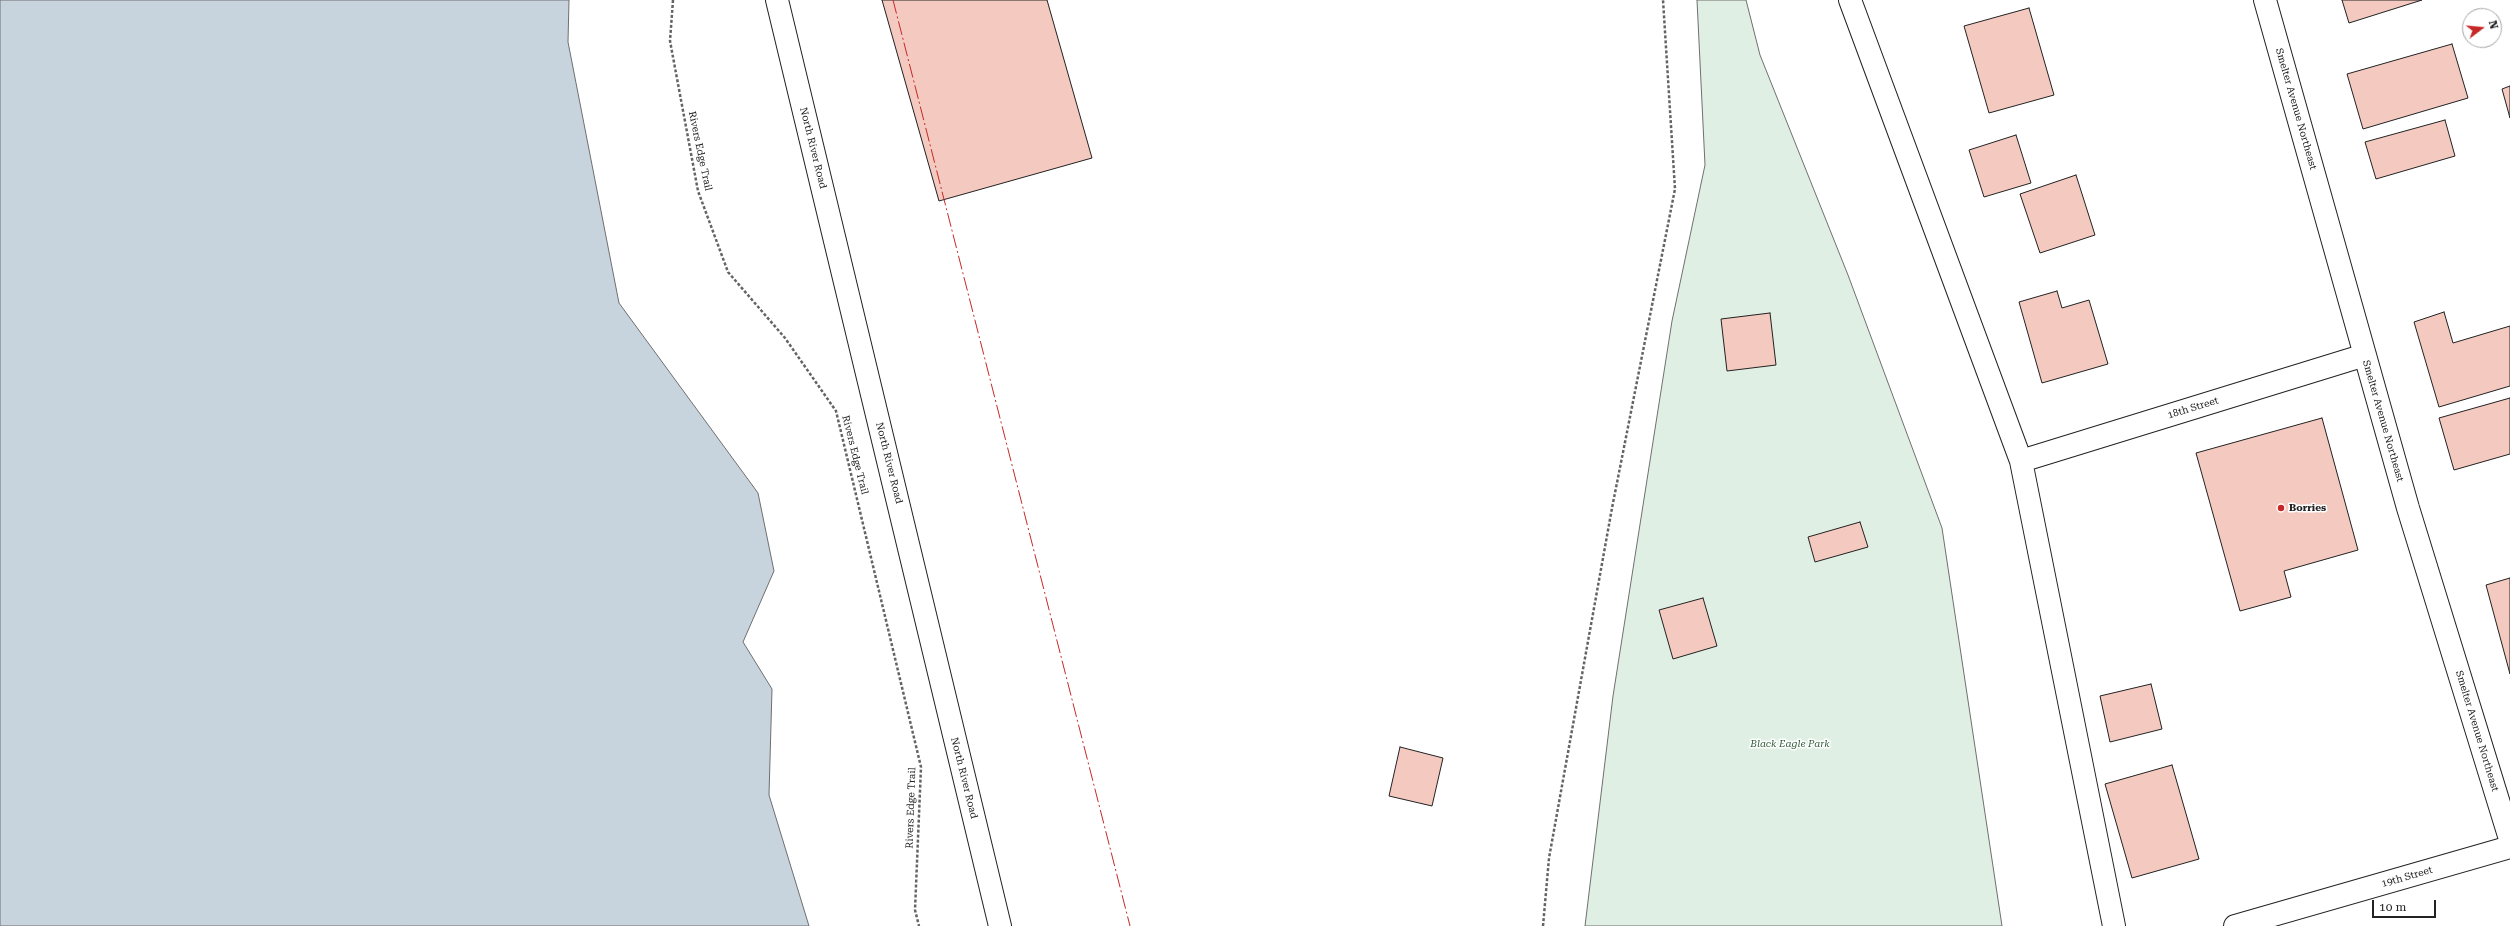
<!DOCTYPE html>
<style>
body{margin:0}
#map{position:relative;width:2510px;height:926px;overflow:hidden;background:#fff;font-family:"Roboto Serif",serif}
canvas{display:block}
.north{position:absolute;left:2462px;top:8px;width:40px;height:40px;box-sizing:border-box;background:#fff;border:1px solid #a7a7a7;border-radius:50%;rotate:74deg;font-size:11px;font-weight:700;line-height:16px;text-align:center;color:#222}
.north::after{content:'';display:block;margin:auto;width:14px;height:18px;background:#c62828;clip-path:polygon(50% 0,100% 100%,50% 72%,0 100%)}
.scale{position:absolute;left:2372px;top:900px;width:64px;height:18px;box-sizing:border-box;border:2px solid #222;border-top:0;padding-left:5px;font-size:12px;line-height:14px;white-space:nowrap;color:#222;-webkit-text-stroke:3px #fff;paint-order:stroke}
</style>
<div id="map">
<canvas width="2510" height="926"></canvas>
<div class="north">N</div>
<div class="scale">10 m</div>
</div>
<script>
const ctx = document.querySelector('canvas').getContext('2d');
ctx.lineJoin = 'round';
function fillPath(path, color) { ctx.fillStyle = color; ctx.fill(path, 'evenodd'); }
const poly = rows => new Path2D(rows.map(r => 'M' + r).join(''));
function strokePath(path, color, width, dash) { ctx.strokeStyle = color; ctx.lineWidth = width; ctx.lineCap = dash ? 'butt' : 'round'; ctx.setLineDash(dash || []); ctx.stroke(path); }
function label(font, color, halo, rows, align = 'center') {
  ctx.font = font + ' "Roboto Serif",serif'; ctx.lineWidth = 3; ctx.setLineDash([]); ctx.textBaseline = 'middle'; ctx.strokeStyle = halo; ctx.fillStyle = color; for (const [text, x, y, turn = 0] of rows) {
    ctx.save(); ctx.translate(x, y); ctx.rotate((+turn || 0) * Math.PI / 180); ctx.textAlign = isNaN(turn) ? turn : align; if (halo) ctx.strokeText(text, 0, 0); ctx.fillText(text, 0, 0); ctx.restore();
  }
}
const green = poly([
 [1697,0,1746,0,1760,55,1848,275,1942,528,2002,926,1585,926,1613,696,1672,321,1705,165,1697,0]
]);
fillPath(green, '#e0efe3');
strokePath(green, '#6f6f6f', 1);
const water = poly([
 [0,0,569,0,568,42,619,303,758,493,774,571,743,642,772,689,769,795,809,926,0,926,0,0]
]);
fillPath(water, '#c7d3dd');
strokePath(water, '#6f6f6f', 1);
const building = poly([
 [882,0,1047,0,1092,158,939,201,882,0],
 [2342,0,2422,0,2349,23,2342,0],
 [2029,8,2054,95,1989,113,1964,26,2029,8],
 [2452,44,2468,98,2363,129,2347,74,2452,44],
 [2510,86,2510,118,2502,89,2510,86],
 [2445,120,2455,156,2376,179,2365,142,2445,120],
 [2016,135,2031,183,1984,197,1969,150,2016,135],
 [2076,175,2095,235,2040,253,2020,194,2076,175],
 [2057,291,2062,308,2089,300,2108,364,2042,383,2019,302,2057,291],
 [2444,312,2453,343,2510,326,2510,386,2439,407,2414,322,2444,312],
 [1770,313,1776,365,1727,371,1721,319,1770,313],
 [2510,398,2510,454,2454,470,2439,418,2510,398],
 [2322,418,2358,550,2284,571,2291,597,2240,611,2196,453,2322,418],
 [1860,522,1868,547,1815,562,1808,537,1860,522],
 [2510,578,2510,674,2486,585,2510,578],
 [1703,598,1717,646,1673,659,1659,610,1703,598],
 [2151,684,2162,729,2110,742,2100,696,2151,684],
 [1400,747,1443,758,1432,806,1389,796,1400,747],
 [2172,765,2199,859,2132,878,2105,784,2172,765]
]);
fillPath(building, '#f3c9c0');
strokePath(building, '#222', 1);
const minor = poly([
 [777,0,1000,926],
 [1850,0,2021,461,2114,926],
 [2265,0,2408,508,2510,839],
 [2021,461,2365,355],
 [2235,926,2510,847]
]);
strokePath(minor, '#222', 24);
strokePath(poly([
 [673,0,670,41,698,191,728,272,785,338,836,411,921,767,915,910,919,926],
 [1543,926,1549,858,1612,508,1675,189,1663,0]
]), '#646464', 2.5, [3, 2]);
strokePath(minor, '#fff', 22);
strokePath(poly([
 [893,0,1130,926]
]), '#c62828', 1, [14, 3, 2, 3]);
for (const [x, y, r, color] of [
 [2281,508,4,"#c62828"]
]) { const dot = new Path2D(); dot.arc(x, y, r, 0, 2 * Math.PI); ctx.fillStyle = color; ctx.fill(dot); strokePath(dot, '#fff', 1.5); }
label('10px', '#222', '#fff', [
 ["Smelter Avenue Northeast",2296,109,74],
 ["North River Road",813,148,76],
 ["Rivers Edge Trail",700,151,78],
 ["18th Street",2193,408,-17],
 ["Smelter Avenue Northeast",2383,421,74],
 ["Rivers Edge Trail",855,455,76],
 ["North River Road",889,463,76],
 ["Smelter Avenue Northeast",2477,731,73],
 ["North River Road",964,778,76],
 ["Rivers Edge Trail",911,808,-88],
 ["19th Street",2407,877,-16]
]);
label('bold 10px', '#222', '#fff', [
 ["Borries",2289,508]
], 'left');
label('italic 10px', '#2f5e38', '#fff', [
 ["Black Eagle Park",1790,744]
]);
</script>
